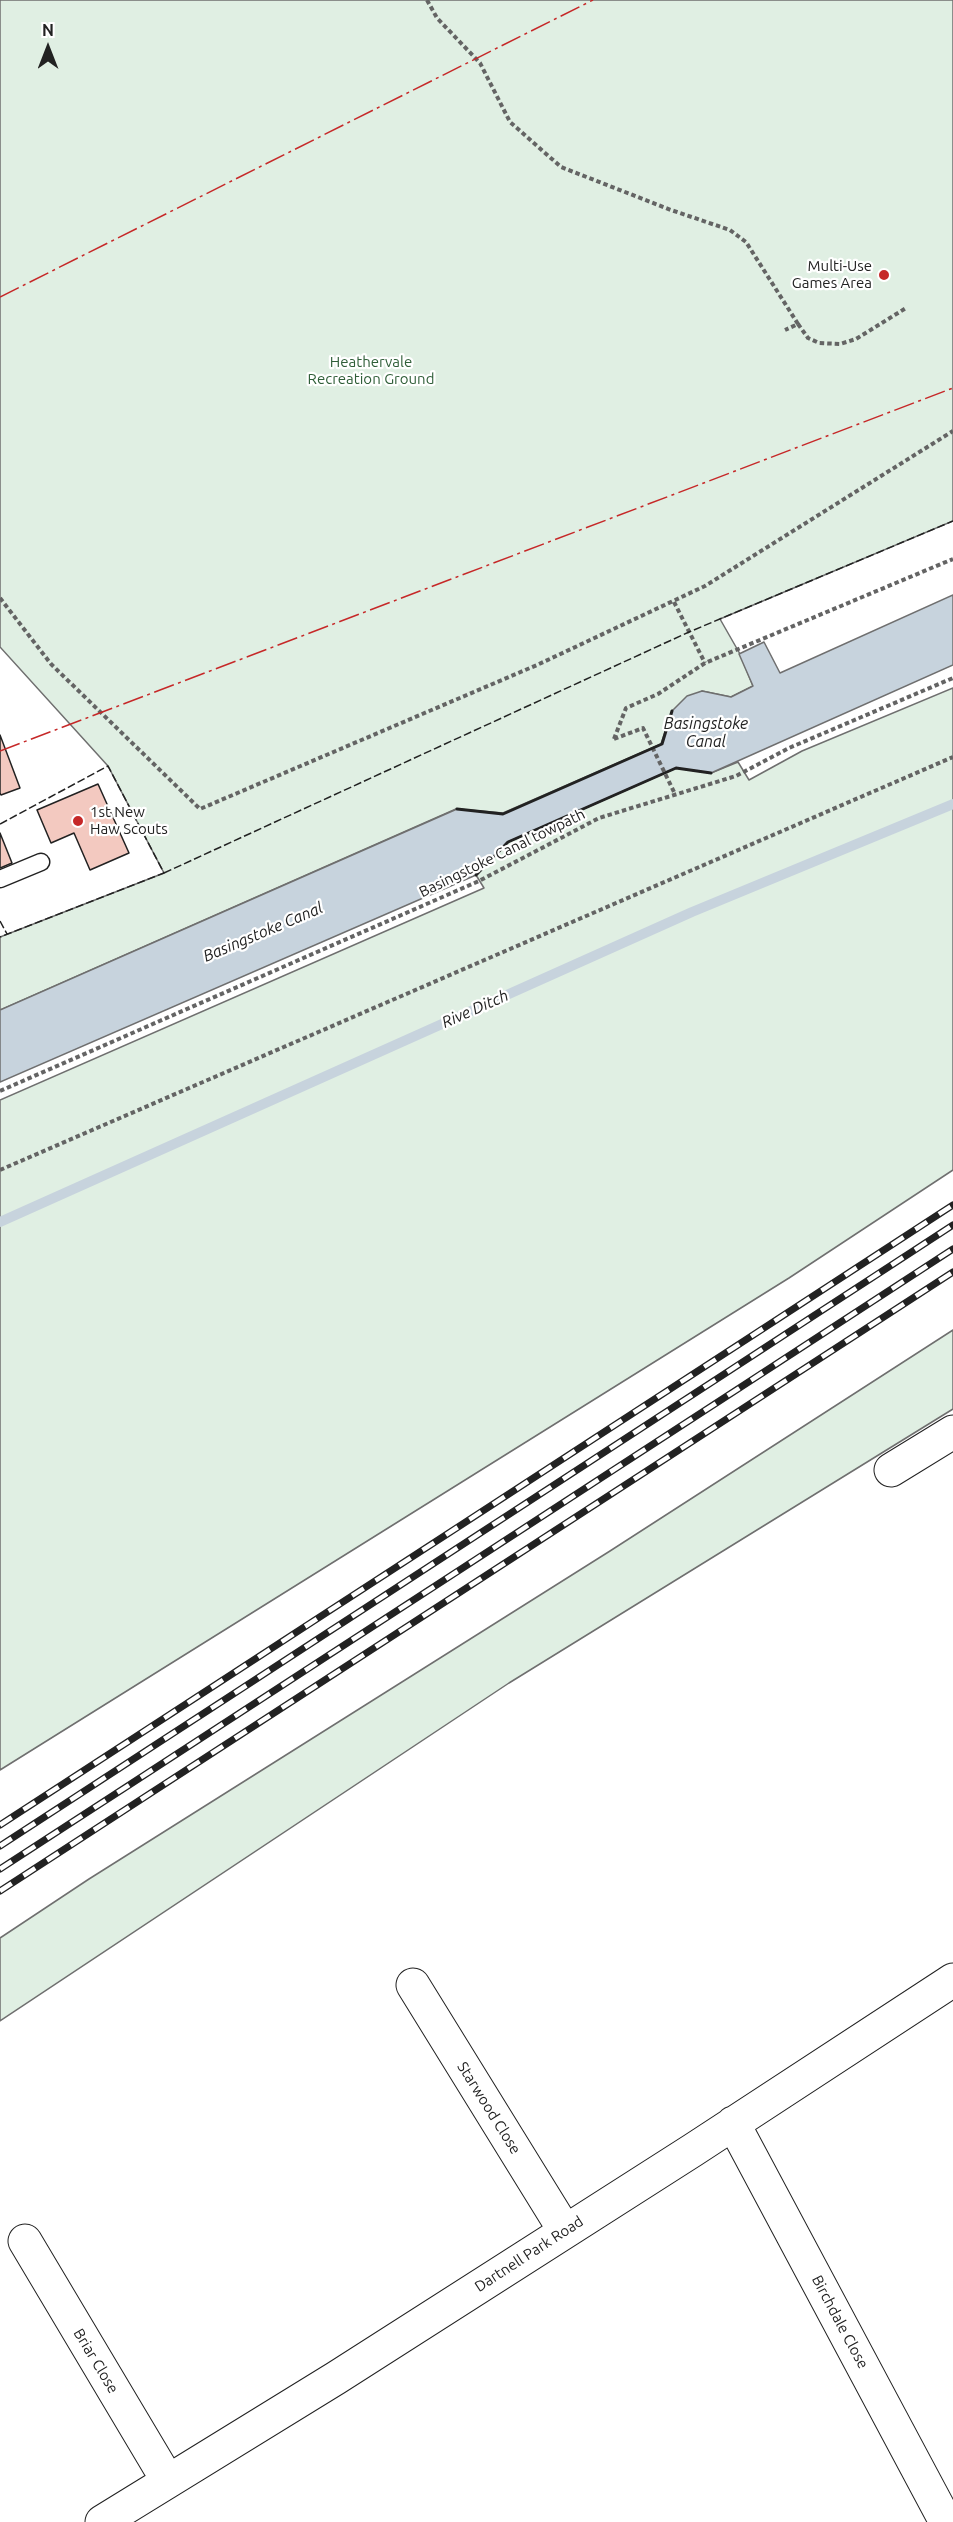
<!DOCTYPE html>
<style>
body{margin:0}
#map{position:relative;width:953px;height:2522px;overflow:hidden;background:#fff;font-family:Ubuntu,sans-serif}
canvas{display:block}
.north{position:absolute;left:18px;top:18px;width:60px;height:60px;-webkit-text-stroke:4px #fff;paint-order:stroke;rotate:0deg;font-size:16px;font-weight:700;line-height:24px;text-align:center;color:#222}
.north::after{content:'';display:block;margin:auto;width:21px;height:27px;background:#222;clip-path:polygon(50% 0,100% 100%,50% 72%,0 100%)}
</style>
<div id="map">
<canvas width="953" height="2522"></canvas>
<div class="north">N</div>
</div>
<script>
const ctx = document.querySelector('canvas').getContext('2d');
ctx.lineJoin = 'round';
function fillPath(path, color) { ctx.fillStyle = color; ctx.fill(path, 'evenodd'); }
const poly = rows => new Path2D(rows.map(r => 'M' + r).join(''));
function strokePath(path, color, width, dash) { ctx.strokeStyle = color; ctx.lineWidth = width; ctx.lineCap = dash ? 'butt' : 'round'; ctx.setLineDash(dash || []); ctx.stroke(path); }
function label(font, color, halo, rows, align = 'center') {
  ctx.font = font + ' Ubuntu,sans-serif'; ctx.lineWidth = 4.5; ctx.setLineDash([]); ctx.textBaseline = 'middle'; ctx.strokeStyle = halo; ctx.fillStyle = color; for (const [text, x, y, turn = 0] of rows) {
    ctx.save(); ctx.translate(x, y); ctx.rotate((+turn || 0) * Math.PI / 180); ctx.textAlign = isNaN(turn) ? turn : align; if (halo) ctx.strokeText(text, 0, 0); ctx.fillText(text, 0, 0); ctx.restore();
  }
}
const green = poly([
 [0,0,953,0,953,521,720,619,740,654,753,686,731,697,702,691,672,711,662,744,503,814,456,809,0,1010,0,937,164,873,108,766,0,647,0,0],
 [953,688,953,1170,789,1278,0,1770,0,1100,484,888,476,875,508,842,676,768,711,773,738,762,749,780,802,751,953,688],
 [953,1330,953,1409,509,1683,0,2021,0,1938,89,1879,610,1551,953,1330]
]);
fillPath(green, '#e0efe3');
strokePath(green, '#6f6f6f', 1.5);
const water = poly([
 [953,595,953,665,711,773,676,768,508,842,476,875,0,1082,0,1010,457,809,503,813,661,744,672,711,687,696,702,691,731,697,753,686,739,654,764,642,780,673,953,595]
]);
fillPath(water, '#c7d3dd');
strokePath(water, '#6f6f6f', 1.5);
strokePath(poly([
 [0,1222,692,912,953,804]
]), '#c7d3dd', 10);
const building = poly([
 [0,735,20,788,1,795,0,793,0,735],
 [98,784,129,853,90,870,74,833,51,843,37,810,98,784],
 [0,833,12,863,0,868,0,833]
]);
fillPath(building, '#f3c9c0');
strokePath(building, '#222', 1.5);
const lane = poly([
 [0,879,41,862]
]);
const street = poly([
 [891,1470,953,1432],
 [413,1985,565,2231],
 [733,2123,946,2522],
 [25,2241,168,2481],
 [102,2522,336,2378,693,2150,953,1980]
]);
strokePath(lane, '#222', 19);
strokePath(street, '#222', 35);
strokePath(poly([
 [427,0,437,18,480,63,510,122,561,167,671,210,730,230,746,242,798,324,785,330],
 [798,324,808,338,819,343,840,344,856,339,906,308],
 [0,598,51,664,200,809,537,665,705,586,953,431],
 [674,602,705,663],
 [614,739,626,708,658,694,705,663,953,559],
 [614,739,643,728,675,794],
 [0,1091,479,881,599,818,736,776,789,748,953,678],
 [0,1170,953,757]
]), '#646464', 4, [4.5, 3]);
strokePath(lane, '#fff', 16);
strokePath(street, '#fff', 33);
const rail = poly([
 [0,1825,953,1205],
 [0,1846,953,1225],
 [0,1869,953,1249],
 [0,1891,953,1272]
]);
strokePath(rail, '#222', 7);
strokePath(rail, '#fff', 4.5, [14]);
strokePath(poly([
 [0,824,108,766,164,873,0,937],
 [164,873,689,632,953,521],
 [0,921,7,934]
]), '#222', 1.5, [8, 3]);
strokePath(poly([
 [457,809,503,814,662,744,672,711],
 [476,875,508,842,676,768,711,773]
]), '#222', 3);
strokePath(poly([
 [0,297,593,0],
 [0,751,953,388]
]), '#c62828', 1.5, [21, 4.5, 3, 4.5]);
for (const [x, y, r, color] of [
 [884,275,6,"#c62828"],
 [78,821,6,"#c62828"]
]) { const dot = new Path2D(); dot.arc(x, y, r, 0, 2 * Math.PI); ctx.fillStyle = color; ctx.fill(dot); strokePath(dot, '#fff', 2); }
label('15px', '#222', '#fff', [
 ["Multi-Use",872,266],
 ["Games Area",872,283],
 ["1st New",90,812,"left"],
 ["Haw Scouts",90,829,"left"]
], 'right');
label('15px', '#2f5e38', '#fff', [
 ["Heathervale",371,362],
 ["Recreation Ground",371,379]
]);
label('15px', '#222', '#fff', [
 ["Basingstoke Canal towpath",502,853,-26],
 ["Starwood Close",489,2108,58],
 ["Dartnell Park Road",529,2254,-33],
 ["Birchdale Close",840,2322,62],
 ["Briar Close",96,2361,59]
]);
label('italic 16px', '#222', '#fff', [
 ["Basingstoke",706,724],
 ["Canal",706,742],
 ["Basingstoke Canal",263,932,-23],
 ["Rive Ditch",475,1009,-24]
]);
</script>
